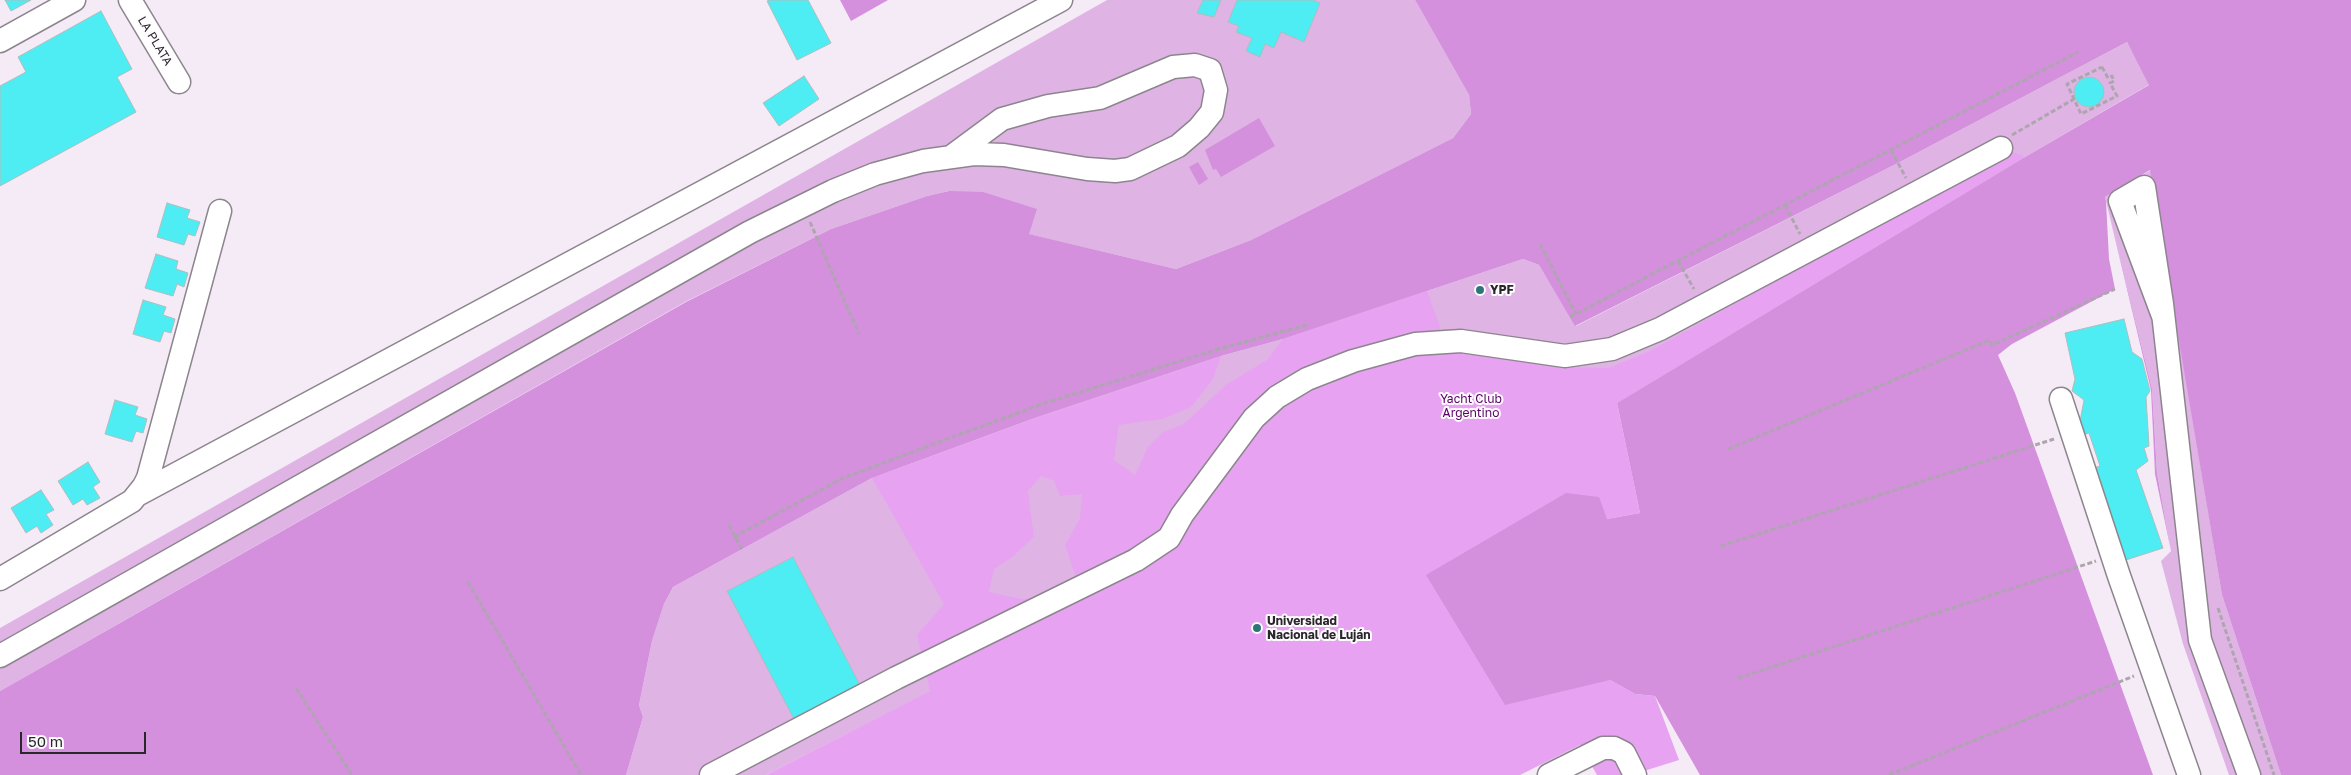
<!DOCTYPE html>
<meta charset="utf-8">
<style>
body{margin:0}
#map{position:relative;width:2351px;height:775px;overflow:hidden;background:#f5ebf6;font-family:"Golos Text",sans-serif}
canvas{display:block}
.scale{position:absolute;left:20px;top:732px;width:126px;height:22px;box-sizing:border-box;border:2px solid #2a272a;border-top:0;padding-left:6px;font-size:15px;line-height:18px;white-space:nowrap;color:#2a272a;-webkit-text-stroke:4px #fefbff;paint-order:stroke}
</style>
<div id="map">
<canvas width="2351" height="775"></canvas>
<div class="scale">50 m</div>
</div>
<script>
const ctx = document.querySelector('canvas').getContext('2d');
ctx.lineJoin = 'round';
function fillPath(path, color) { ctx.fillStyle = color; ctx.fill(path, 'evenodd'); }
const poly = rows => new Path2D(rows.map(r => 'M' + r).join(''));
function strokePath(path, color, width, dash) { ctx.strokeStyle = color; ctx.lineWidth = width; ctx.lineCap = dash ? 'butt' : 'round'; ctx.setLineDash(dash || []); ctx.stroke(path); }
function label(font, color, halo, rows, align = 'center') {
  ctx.font = font + ' "Golos Text",sans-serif'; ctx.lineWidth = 4; ctx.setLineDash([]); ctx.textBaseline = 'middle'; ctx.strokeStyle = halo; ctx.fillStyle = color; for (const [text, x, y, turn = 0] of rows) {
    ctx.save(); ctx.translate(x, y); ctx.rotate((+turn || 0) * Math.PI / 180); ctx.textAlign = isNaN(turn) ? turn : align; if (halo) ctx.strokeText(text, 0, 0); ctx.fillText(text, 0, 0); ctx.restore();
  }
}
fillPath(poly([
 [1107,0,1415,0,1469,95,1471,114,1453,138,1251,240,1176,269,1028,234,949,191,927,196,831,229,685,302,0,691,0,628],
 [2127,42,2150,84,2025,157,1617,403,1362,472,766,775,626,775,643,717,639,705,652,641,664,604,673,587,872,478,1221,356,1283,339,1523,259,1539,265,1576,326,1898,163],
 [2151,170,2222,595,2281,775,2229,775,2183,644,2161,561,2171,551,2157,473,2152,389,2105,197]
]), '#dfb4e5');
fillPath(poly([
 [2011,151,2025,157,1617,403,1640,513,1607,519,1599,681,1610,680,1635,694,1655,696,1679,760,1644,771,1645,775,1597,775,1580,745,1520,775,766,775,930,691,917,635,944,604,872,478,1035,418,1221,356,1213,379,1191,407,1163,419,1119,425,1114,460,1135,475,1148,447,1163,432,1184,424,1227,384,1267,360,1283,339,1427,291,1440,326,1438,353,1482,354,1567,367,1609,368,1650,351],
 [1041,476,1054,481,1060,496,1082,494,1080,518,1065,545,1077,581,1061,595,1022,599,989,592,994,569,1011,558,1034,537,1028,491]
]), '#e7a3f1');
fillPath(poly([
 [840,0,888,0,851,21],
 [1415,0,2351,0,2351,775,2281,775,2222,595,2150,170,2105,197,2152,389,2157,473,2171,551,2155,474,2151,390,2106,201,2109,259,2115,289,2012,344,1998,355,2015,393,2153,775,1700,775,1655,696,1635,694,1610,680,1505,705,1426,575,1566,493,1599,497,1607,519,1640,513,1617,403,2025,157,2149,85,2127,42,1898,163,1575,326,1539,265,1523,259,1283,339,1221,356,1035,418,872,478,673,587,664,604,652,641,639,705,643,717,626,775,0,775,0,691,686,302,831,229,927,196,949,191,983,192,1037,209,1029,234,1176,269,1251,240,1453,138,1471,114,1469,95],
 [1259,118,1275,146,1221,177,1216,169,1213,170,1205,150],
 [1198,162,1208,179,1199,185,1189,167]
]), '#d490dd');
const building = poly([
 [5,0,31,0,11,11,5,0],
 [770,0,808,0,831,43,797,60,767,1,770,0],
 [1203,0,1221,0,1214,17,1197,13,1203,0],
 [1237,0,1313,0,1320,3,1304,42,1281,32,1274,48,1265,44,1260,57,1246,51,1252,38,1236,32,1239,26,1228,22,1237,0],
 [101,11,132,69,117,77,136,112,0,186,0,86,26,72,18,57,101,11],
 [804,76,819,99,779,126,763,103,804,76],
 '2074 92a15 15 0 1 1 30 0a15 15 0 1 1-30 0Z',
 [167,203,190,210,187,218,200,222,195,236,188,234,184,245,157,237,167,203],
 [156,254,178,261,176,269,188,273,184,287,177,284,173,296,145,288,156,254],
 [143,300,166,307,163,315,175,319,171,333,164,331,160,342,133,334,143,300],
 [2124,319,2132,352,2142,359,2150,391,2146,397,2149,446,2144,448,2148,461,2136,470,2163,548,2126,560,2094,468,2100,466,2089,433,2077,437,2084,400,2072,391,2075,379,2065,333,2124,319],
 [115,400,138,407,135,415,147,419,143,433,136,431,132,442,105,434,115,400],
 [88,462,100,482,93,487,100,498,87,505,83,499,73,505,58,481,88,462],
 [41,490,54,510,46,514,53,525,41,533,37,526,26,533,11,508,41,490],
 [793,557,862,689,796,723,727,591,793,557]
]);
fillPath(building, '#4dedf3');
strokePath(building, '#aebebe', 1);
const minor = poly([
 [130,0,179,82],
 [0,41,74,0],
 [2163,316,2120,201,2144,187,2162,304,2200,640,2249,775],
 [2061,399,2119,576,2189,775],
 [139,494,1061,0],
 [0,579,132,501,144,486,148,478,220,211],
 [0,656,750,232,833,191,875,174,923,161,974,154,1004,155,1087,169,1115,171,1130,169,1178,146,1199,128,1212,112,1216,90,1210,70,1195,65,1173,67,1100,98,1048,106,1002,119,952,156],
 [711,775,896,678,1136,560,1169,538,1182,515,1254,418,1277,397,1307,379,1353,361,1415,344,1461,341,1565,356,1612,349,1660,329,2001,148],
 [1549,775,1603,748,1614,748,1624,753,1635,775]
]);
strokePath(minor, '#8d858e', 25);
strokePath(poly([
 [2102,67,2108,78,2112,76,2114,81,2110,83,2117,96,2081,114,2067,84,2102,67],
 [2012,135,2074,99],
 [1891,150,1906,178],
 [1785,205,1800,234],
 [810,222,859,334],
 [1540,244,1576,314],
 [1678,261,1694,289],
 [1570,317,2078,52],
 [1728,449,1990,340,1992,345,2115,289],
 [729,525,742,550],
 [734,537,841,479,939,442,1048,402,1219,349,1307,325],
 [1721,546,2054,439],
 [468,582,581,775],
 [2218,608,2274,775],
 [1738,678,2096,561],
 [296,688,352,775],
 [1889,775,2134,676]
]), '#aea6af', 3, [5, 2.5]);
strokePath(minor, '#fff', 22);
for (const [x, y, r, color] of [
 [1480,290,5,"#2c7679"],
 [1257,628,5,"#2c7679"]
]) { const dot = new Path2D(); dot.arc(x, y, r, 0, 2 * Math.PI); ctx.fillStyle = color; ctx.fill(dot); strokePath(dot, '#fefbff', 2); }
label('12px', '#2a272a', '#fefbff', [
 ["LA PLATA",155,41,59]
]);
label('bold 12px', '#2a272a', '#fefbff', [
 ["YPF",1490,290],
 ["Universidad",1267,621],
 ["Nacional de Luján",1267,635]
], 'left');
label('12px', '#580064', '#fefbff', [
 ["Yacht Club",1471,399],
 ["Argentino",1471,413]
]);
</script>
